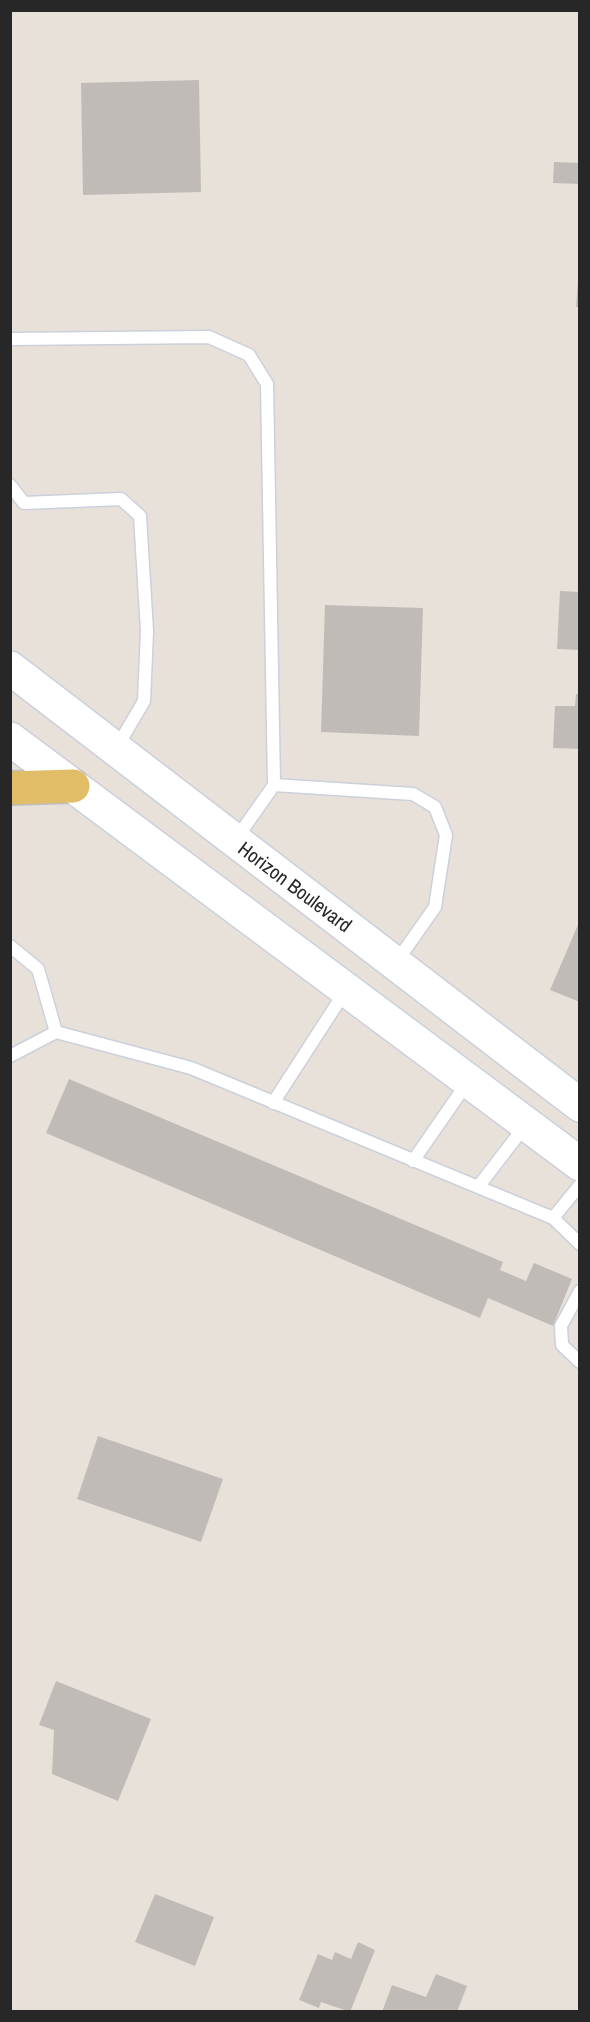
<!DOCTYPE html>
<style>
body{margin:0}
#map{position:relative;width:590px;height:2022px;overflow:hidden;background:#e8e1da;font-family:"Archivo Narrow",sans-serif}
canvas{display:block}
.frame{position:absolute;inset:0;border:12px solid #272727;pointer-events:none}
</style>
<div id="map">
<canvas width="590" height="2022"></canvas>
<div class="frame"></div>
</div>
<script>
const ctx = document.querySelector('canvas').getContext('2d');
ctx.lineJoin = 'round';
function fillPath(path, color) { ctx.fillStyle = color; ctx.fill(path, 'evenodd'); }
const poly = rows => new Path2D(rows.map(r => 'M' + r).join(''));
function strokePath(path, color, width, dash) { ctx.strokeStyle = color; ctx.lineWidth = width; ctx.lineCap = dash ? 'butt' : 'round'; ctx.setLineDash(dash || []); ctx.stroke(path); }
function label(font, color, halo, rows, align = 'center') {
  ctx.font = font + ' "Archivo Narrow",sans-serif'; ctx.lineWidth = 5; ctx.setLineDash([]); ctx.textBaseline = 'middle'; ctx.strokeStyle = halo; ctx.fillStyle = color; for (const [text, x, y, turn = 0] of rows) {
    ctx.save(); ctx.translate(x, y); ctx.rotate((+turn || 0) * Math.PI / 180); ctx.textAlign = isNaN(turn) ? turn : align; if (halo) ctx.strokeText(text, 0, 0); ctx.fillText(text, 0, 0); ctx.restore();
  }
}
fillPath(poly([
 [199,80,201,192,83,195,81,83],
 [554,162,580,163,580,184,553,183],
 [578,281,580,281,580,307,576,307],
 [560,591,580,592,580,650,557,649],
 [325,605,423,608,419,736,321,732],
 [576,694,580,694,580,749,553,748,555,706,575,706],
 [580,920,580,1002,550,990],
 [69,1079,503,1262,500,1270,526,1281,534,1263,572,1279,553,1326,488,1298,480,1318,46,1133],
 [98,1436,223,1479,201,1542,77,1499],
 [56,1681,151,1719,118,1801,52,1774,54,1730,39,1725],
 [155,1894,214,1917,195,1966,135,1942],
 [358,1942,375,1950,350,2012,321,2002,319,2008,299,2000,318,1954,332,1960,335,1952,351,1959],
 [436,1974,467,1986,457,2012,382,2012,392,1985,426,1997]
]), '#c1bbb7');
const service = poly([
 [10,339,209,337,249,355,267,384,274,785],
 [10,485,24,503,121,499,140,516,147,631,144,701,117,747],
 [236,839,274,785,413,794,435,807,446,835,435,907,395,964],
 [10,946,38,969,56,1032],
 [10,1056,56,1032,191,1068,553,1218],
 [273,1103,346,990],
 [413,1161,467,1083],
 [580,1185,553,1218,580,1244],
 [478,1187,525,1126],
 [580,1291,561,1326,562,1345,580,1362]
]);
const secondary = poly([
 [10,668,580,1105],
 [10,739,580,1164]
]);
const primary = poly([
 [10,788,73,786]
]);
strokePath(service, '#ccd0db', 15);
strokePath(secondary, '#ccd0db', 36);
strokePath(primary, '#bebebe', 36);
strokePath(service, '#fff', 12);
strokePath(secondary, '#fff', 33);
strokePath(primary, '#e1bd67', 33);
label('20px', '#272727', '#fff', [
 ["Horizon Boulevard",294,888,37]
]);
</script>
